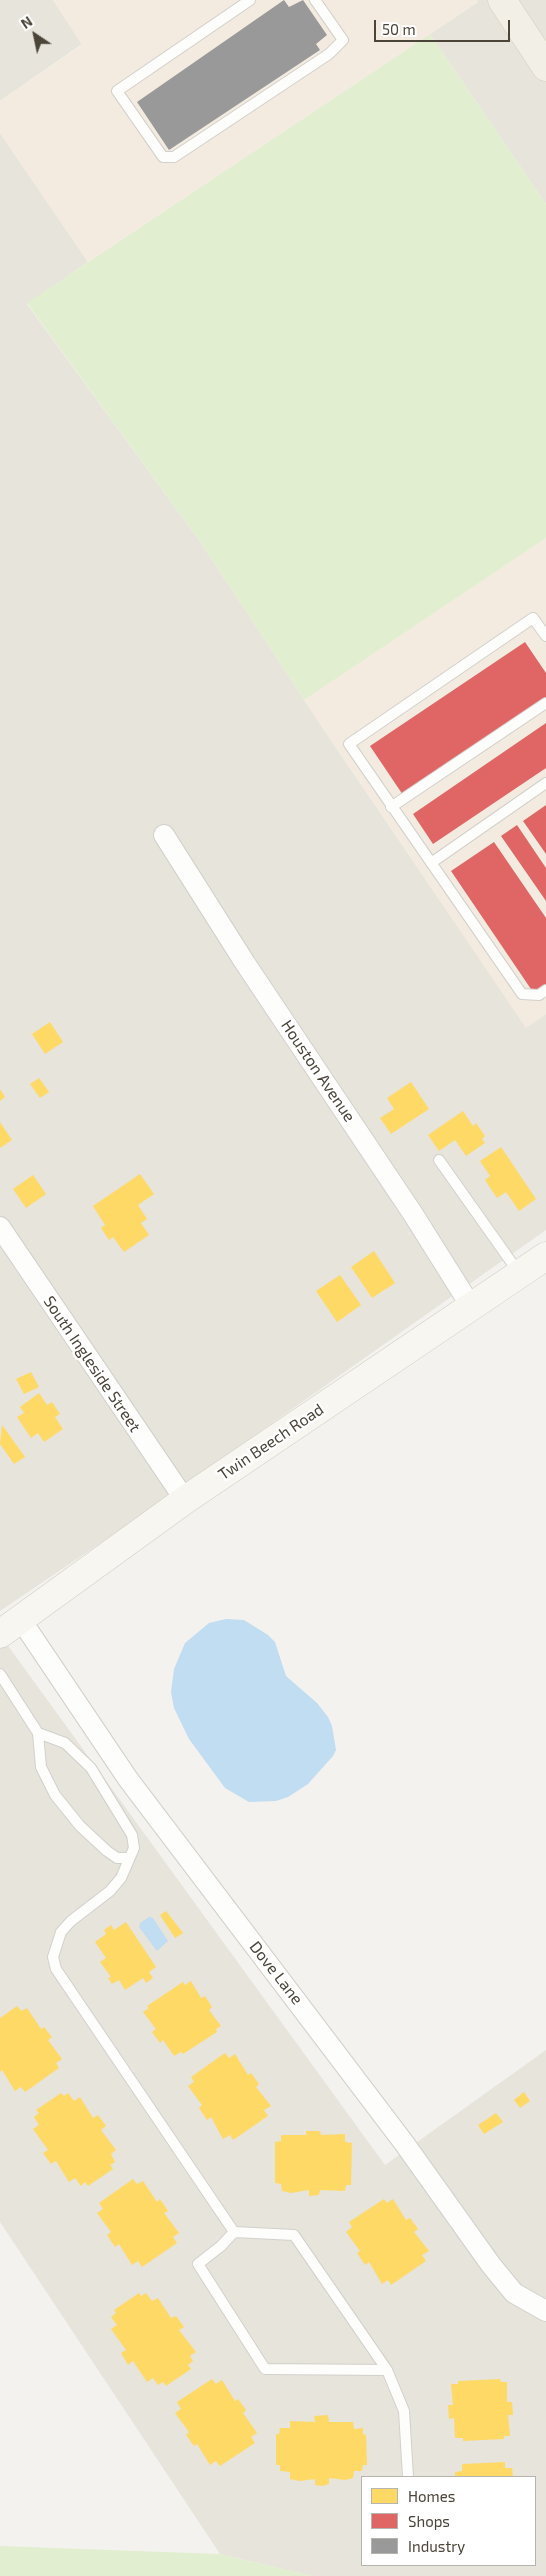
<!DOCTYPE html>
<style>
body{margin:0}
#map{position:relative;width:546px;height:2576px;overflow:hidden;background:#f4f2ee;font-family:"Exo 2",sans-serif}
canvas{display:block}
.legend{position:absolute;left:361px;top:2476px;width:175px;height:90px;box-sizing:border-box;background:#fff;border:1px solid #b7b4b0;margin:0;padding:6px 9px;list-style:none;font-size:15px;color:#4b4439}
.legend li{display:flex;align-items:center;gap:10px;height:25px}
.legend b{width:25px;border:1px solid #b7b4b0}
.north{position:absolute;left:10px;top:10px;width:50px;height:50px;-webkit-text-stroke:4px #fff;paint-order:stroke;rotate:326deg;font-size:14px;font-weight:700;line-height:20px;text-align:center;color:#4b4439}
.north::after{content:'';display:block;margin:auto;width:18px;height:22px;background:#4b4439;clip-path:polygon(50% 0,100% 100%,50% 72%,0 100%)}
.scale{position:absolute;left:374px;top:20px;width:136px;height:22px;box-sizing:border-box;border:2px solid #4b4439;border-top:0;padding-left:6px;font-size:15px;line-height:18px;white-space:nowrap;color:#4b4439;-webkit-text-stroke:4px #fff;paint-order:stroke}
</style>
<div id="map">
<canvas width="546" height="2576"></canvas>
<ul class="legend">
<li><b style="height:14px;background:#ffd966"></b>Homes</li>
<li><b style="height:14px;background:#e06666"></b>Shops</li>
<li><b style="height:14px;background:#999"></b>Industry</li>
</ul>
<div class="north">N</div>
<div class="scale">50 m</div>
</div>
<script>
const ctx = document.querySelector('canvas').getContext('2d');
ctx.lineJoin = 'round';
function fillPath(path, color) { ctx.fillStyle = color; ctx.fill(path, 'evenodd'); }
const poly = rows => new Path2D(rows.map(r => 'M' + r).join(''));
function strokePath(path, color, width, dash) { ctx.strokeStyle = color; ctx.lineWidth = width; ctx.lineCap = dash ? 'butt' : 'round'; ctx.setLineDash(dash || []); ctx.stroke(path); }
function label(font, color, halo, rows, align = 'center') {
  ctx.font = font + ' "Exo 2",sans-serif'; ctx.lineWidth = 5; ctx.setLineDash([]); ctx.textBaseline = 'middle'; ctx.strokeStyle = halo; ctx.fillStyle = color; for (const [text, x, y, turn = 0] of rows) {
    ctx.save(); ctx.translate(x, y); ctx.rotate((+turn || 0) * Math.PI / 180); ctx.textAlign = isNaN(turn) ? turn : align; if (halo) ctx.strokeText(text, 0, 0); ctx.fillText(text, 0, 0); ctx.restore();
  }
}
fillPath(poly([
 [0,0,53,0,82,44,0,101],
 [477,0,546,0,546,204,430,34,478,2],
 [0,133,88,262,27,304,198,539,330,739,526,1027,546,1014,546,1230,142,1515,0,1611],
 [6,1643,385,2165,546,2050,546,2576,312,2576,220,2554,0,2222,0,1648],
 [362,2477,535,2477,535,2565,362,2565]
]), '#e7e4dc');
fillPath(poly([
 [53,0,477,0,478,2,88,262,0,133,0,101,82,45],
 [546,538,546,1014,526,1028,304,700]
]), '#f3ebdf');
fillPath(poly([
 [430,34,546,204,546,538,304,700,198,539,27,303],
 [0,2546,220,2554,312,2576,0,2576]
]), '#e1eecf');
fillPath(poly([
 [226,1619,244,1620,268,1635,275,1642,286,1676,317,1703,328,1717,332,1726,336,1750,333,1756,308,1784,288,1797,276,1801,249,1802,225,1788,189,1739,174,1708,171,1692,174,1669,185,1643,209,1623],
 [149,1917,153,1918,168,1941,157,1951,139,1927,140,1923]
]), '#c0ddf1');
fillPath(poly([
 [50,1022,63,1042,45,1054,32,1034],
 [39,1078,49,1092,40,1098,30,1084],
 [411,1082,429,1109,391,1134,380,1118,394,1109,387,1098],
 [0,1089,5,1097,0,1101],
 [463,1111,473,1126,476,1123,485,1136,482,1139,485,1143,466,1156,455,1140,439,1151,428,1135],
 [0,1122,12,1140,0,1148],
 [501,1147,536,1199,519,1211,506,1192,497,1198,485,1180,490,1176,480,1161],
 [140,1174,154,1194,138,1205,147,1219,141,1223,149,1235,124,1252,113,1237,109,1240,101,1228,105,1225,93,1206],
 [33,1175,46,1194,26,1208,13,1189],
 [374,1251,395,1283,372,1298,351,1267],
 [340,1275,361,1305,337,1322,316,1291],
 [31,1372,39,1387,24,1394,16,1379],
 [39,1393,47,1405,52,1402,60,1414,55,1417,63,1429,44,1442,38,1433,31,1438,17,1417,24,1413,20,1407],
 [2,1425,25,1457,14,1464,0,1444],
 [166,1911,183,1933,175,1938,160,1915],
 [126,1922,156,1967,149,1972,153,1978,146,1983,143,1978,125,1990,119,1980,112,1984,108,1978,111,1977,100,1962,106,1958,95,1942,106,1934,104,1930,111,1925,114,1930],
 [191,1981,201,1998,205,1996,212,2007,209,2010,221,2026,216,2029,217,2032,183,2054,181,2052,174,2056,163,2040,160,2043,152,2032,156,2029,143,2012,149,2008,147,2006,183,1982,185,1985],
 [17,2006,21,2011,27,2008,41,2029,44,2027,52,2037,48,2040,62,2059,56,2063,59,2068,25,2092,21,2087,15,2091,2,2070,0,2072,0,2018],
 [225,2053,229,2058,235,2054,248,2075,251,2073,259,2084,256,2087,271,2106,264,2110,268,2116,233,2140,230,2135,223,2139,211,2117,207,2120,199,2108,202,2105,188,2086,194,2082,191,2077],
 [524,2092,530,2101,520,2108,514,2100],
 [61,2093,64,2096,68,2093,74,2101,80,2097,93,2118,98,2115,106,2126,101,2130,116,2150,111,2154,115,2162,110,2165,113,2169,88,2186,85,2182,81,2186,75,2178,69,2182,56,2161,51,2164,43,2153,48,2150,33,2129,39,2125,34,2117,39,2113,36,2110],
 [496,2113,503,2122,484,2134,478,2125],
 [306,2131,320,2131,321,2135,345,2134,345,2142,352,2143,351,2185,346,2185,345,2191,320,2190,319,2195,309,2196,309,2190,291,2193,282,2191,281,2184,275,2183,275,2142,281,2141,281,2135,306,2135],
 [133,2179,137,2184,143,2181,157,2202,160,2199,168,2211,164,2213,179,2233,173,2237,177,2243,142,2267,138,2261,132,2265,119,2244,115,2247,107,2235,111,2232,97,2213,103,2209,99,2203],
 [384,2199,387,2203,393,2199,406,2220,410,2218,418,2229,414,2232,429,2251,422,2255,426,2261,391,2285,388,2280,382,2284,369,2262,365,2265,357,2253,360,2251,346,2232,352,2227,349,2222],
 [139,2293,141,2296,146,2293,152,2301,158,2298,171,2318,176,2316,184,2327,179,2330,196,2352,190,2356,193,2361,188,2365,191,2369,166,2386,163,2382,158,2385,153,2378,147,2382,133,2361,128,2365,121,2353,126,2350,111,2329,117,2325,111,2317,116,2313,114,2310],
 [212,2379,216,2384,222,2380,235,2401,238,2399,246,2410,243,2413,257,2433,251,2437,255,2443,220,2466,216,2461,210,2465,197,2444,194,2446,186,2435,189,2432,175,2413,181,2409,177,2402],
 [500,2379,501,2382,507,2382,507,2402,512,2402,513,2415,508,2415,510,2436,504,2436,504,2439,463,2441,463,2438,455,2438,454,2418,449,2419,448,2405,453,2405,451,2384,458,2384,458,2381],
 [328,2415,329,2422,353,2422,354,2429,363,2428,363,2434,366,2435,367,2465,363,2465,362,2471,354,2471,353,2478,345,2480,329,2478,329,2484,322,2486,315,2485,315,2479,300,2481,290,2479,290,2472,280,2471,280,2465,276,2465,276,2434,279,2434,280,2428,290,2428,290,2421,315,2422,314,2416],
 [505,2462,505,2468,512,2468,513,2477,455,2477,455,2472,462,2471,462,2464]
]), '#ffd966');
fillPath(poly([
 [525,642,546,673,546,698,403,795,370,746],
 [546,723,546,768,433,844,413,814],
 [546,805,546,854,523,821],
 [517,825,546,868,546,901,501,836],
 [494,842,546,918,546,987,535,995,451,871]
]), '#e06666');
fillPath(poly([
 [284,0,289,7,303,0,327,35,316,44,320,50,169,150,137,102]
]), '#999');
const lane = poly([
 [250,0,117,91,163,157,174,157,329,54,343,40,315,0],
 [546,636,533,618,349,744,522,994,539,995,546,990],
 [391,807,546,703],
 [431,863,546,783],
 [439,1160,519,1273],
 [0,1674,38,1733,41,1767,55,1795,80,1826,107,1851,117,1858,129,1858],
 [38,1733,65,1743,91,1768,132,1835,134,1848,121,1878,110,1891,71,1921,61,1932,53,1957,56,1969,234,2232,294,2235,387,2370,265,2369,198,2264,221,2246,234,2232],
 [387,2370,404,2411,408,2477]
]);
const street = poly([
 [164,835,245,963,413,1214,472,1308],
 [0,1227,185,1500],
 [21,1620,128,1779,404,2143,491,2265,514,2293,546,2311]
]);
const secondary = poly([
 [0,1634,185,1500,546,1256]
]);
const primary = poly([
 [502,0,546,67]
]);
strokePath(lane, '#d2d0cb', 12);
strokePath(street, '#d2d0cb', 22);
strokePath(secondary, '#d3cfc5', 29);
strokePath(primary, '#d6cebb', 29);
strokePath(lane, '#fdfdfc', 10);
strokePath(street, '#fdfdfc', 20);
strokePath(secondary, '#f7f6f1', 28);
strokePath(primary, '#f2efe6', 28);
label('16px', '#4b4439', '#fff', [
 ["Houston Avenue",318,1071,56],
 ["South Ingleside Street",92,1364,56],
 ["Twin Beech Road",271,1442,-34],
 ["Dove Lane",276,1973,52]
]);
</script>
